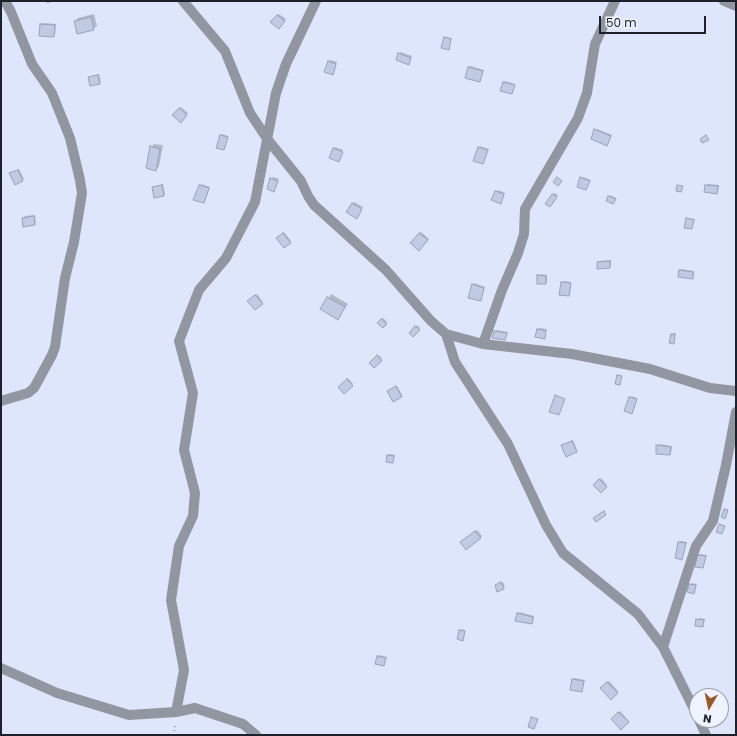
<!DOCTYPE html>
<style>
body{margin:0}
#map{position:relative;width:737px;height:736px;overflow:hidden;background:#dee6fb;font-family:Poppins,sans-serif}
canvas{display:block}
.frame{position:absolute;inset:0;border:2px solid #1e212a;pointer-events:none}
.north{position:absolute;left:689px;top:688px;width:40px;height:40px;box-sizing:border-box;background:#eff3fe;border:1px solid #9b9fa9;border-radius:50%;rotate:189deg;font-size:11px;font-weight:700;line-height:16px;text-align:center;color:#1e212a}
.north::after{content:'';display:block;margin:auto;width:14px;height:18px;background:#9a5924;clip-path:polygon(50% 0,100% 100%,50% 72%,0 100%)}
.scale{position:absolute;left:599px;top:16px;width:107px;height:18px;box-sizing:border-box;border:2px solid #1e212a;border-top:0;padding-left:5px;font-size:12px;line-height:14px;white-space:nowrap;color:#1e212a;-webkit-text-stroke:3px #eff3fe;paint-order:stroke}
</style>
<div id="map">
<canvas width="737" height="736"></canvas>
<div class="frame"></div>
<div class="north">N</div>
<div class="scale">50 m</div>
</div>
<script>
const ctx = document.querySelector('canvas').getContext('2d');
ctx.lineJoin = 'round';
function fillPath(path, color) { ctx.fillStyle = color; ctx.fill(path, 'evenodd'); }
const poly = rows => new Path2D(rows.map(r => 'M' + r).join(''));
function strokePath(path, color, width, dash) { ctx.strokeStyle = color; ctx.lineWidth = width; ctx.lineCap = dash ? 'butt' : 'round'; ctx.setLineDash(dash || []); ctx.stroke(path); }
fillPath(poly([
 [46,1,51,1,50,3,46,3],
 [94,14,97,26,93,29,75,21,78,18],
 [279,14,286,19,279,27,272,22],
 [42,23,56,24,55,35,54,36,40,35,41,24],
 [446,37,452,38,448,49,445,38],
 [400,52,412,56,409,63,397,59],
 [330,60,337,62,334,72,329,61],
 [470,66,484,70,480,81,468,67],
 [99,74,101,82,99,83,89,77],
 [505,81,515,84,512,93,503,83],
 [181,107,188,113,181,122,173,115],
 [597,129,612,135,607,145,595,130],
 [222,134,228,136,224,149,221,135],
 [154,144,163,145,159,166,156,170,151,147],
 [480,146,489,149,483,163,474,160],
 [335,147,343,150,340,160,334,149],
 [19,169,24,179,22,180,12,172],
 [273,177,279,179,274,191,271,179],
 [583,177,591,180,586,189,581,178],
 [163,184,165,194,164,195,153,187],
 [201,184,210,187,205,201,195,199],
 [708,184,719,185,718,192,716,193,706,185],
 [498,190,505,193,502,201,493,200],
 [554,193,558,195,552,205,547,204],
 [610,195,616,198,613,203,609,197],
 [354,202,363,207,358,216,347,212],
 [35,215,36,223,34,224,23,218,25,216],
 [688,218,695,219,692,228,687,219],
 [284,232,291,241,284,247,277,238],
 [421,232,429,239,419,250,411,243],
 [611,260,611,266,610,267,598,262,599,261],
 [681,269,694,271,694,276,692,278,680,271],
 [540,274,547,275,547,282,545,283,538,276],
 [563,281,571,282,570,294,568,295,560,294,562,282],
 [474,283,485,287,480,300,473,285],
 [257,294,263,302,255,309,249,301],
 [331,294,348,304,338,318,321,309],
 [383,318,387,322,383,327,378,323],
 [417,325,420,328,413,335,410,332],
 [539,328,547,329,544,338,538,329],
 [496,330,508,332,506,338,505,339,495,331],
 [673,333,676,333,673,343,672,334],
 [379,355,382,359,374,367,371,363],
 [348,378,353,384,344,392,339,387],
 [397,386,402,395,401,396,390,390],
 [631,396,637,398,632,413,625,410],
 [573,440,577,450,576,451,562,445],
 [659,444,672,446,671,453,670,454,657,446],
 [390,454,395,455,393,462,388,455],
 [601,478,607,485,601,491,594,485],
 [477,530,482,536,467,548,462,542],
 [681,541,687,542,682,559,679,542],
 [699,554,707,555,703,567,698,555],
 [503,582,505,587,503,589,496,585],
 [691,583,697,584,694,593,689,592],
 [519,612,534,616,533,622,531,623,518,614],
 [699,618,705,619,703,626,696,625],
 [461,629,465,630,463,639,458,639],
 [379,655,387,657,384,665,378,656],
 [574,678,585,680,582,691,573,679],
 [609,681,618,691,611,698,602,688],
 [620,711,629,721,621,728,612,719]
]), '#0003');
const building = poly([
 [277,15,285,21,279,29,270,22,277,15],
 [91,17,94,30,77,34,74,21,91,17],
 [40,24,55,25,54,37,39,36,40,24],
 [444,37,451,39,449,50,441,48,444,37],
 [398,53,411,58,409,65,396,60,398,53],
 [328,61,336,64,333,75,324,72,328,61],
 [468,67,483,71,480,82,465,78,468,67],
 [98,75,100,84,90,86,88,77,98,75],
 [503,82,515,85,512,94,500,91,503,82],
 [179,108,187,115,181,123,172,115,179,108],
 [594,129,611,136,607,146,591,139,594,129],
 [220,135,228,137,224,150,216,148,220,135],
 [706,135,709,140,702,143,700,139,706,135],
 [150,146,160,149,156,171,146,168,150,146],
 [478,147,488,150,483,164,473,161,478,147],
 [333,148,343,152,339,162,329,158,333,148],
 [18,170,23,181,15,185,9,173,18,170],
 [557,177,562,181,558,186,553,182,557,177],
 [580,177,590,181,586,190,577,187,580,177],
 [270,178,278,181,274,192,267,189,270,178],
 [162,185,164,196,154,198,152,187,162,185],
 [199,185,209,188,204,203,193,200,199,185],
 [677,185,683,186,681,192,676,191,677,185],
 [705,185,718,186,717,194,704,192,705,185],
 [495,191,504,194,501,204,491,200,495,191],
 [552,194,557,197,550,207,545,204,552,194],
 [608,196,616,199,613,204,606,201,608,196],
 [352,203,362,209,357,219,346,212,352,203],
 [34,216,35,225,23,227,22,218,34,216],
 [686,218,694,220,692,229,684,228,686,218],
 [283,233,291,243,284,248,276,238,283,233],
 [419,233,428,240,419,251,410,243,419,233],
 [610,261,610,268,597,269,597,262,610,261],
 [679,270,693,272,693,279,678,277,679,270],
 [537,275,546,276,546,284,537,284,537,275],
 [561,282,571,283,569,296,559,295,561,282],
 [472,284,484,288,481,301,468,298,472,284],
 [255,295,263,304,255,310,247,301,255,295],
 [327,297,345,307,338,320,320,309,327,297],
 [381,319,387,324,383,328,377,323,381,319],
 [415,326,420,330,413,337,409,333,415,326],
 [537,329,546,331,545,339,535,337,537,329],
 [494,331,507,333,505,340,492,338,494,331],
 [671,334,675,335,674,344,669,343,671,334],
 [377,355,382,361,374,368,369,363,377,355],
 [617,375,622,376,620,385,615,384,617,375],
 [347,379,353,386,344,394,338,387,347,379],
 [396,386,402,397,393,402,387,391,396,386],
 [555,395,565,399,559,415,549,412,555,395],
 [629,397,637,399,632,414,624,411,629,397],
 [572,441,577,452,566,457,561,445,572,441],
 [656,445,671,447,670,455,656,454,656,445],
 [387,455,394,456,393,463,386,462,387,455],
 [599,479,607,487,601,493,593,485,599,479],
 [724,509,728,510,725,519,721,517,724,509],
 [604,511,606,515,596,522,593,518,604,511],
 [719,524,725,526,722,534,716,532,719,524],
 [475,531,481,538,466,550,460,542,475,531],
 [678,542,686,543,682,560,675,558,678,542],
 [697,555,706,556,703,568,695,567,697,555],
 [501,582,504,589,497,592,495,585,501,582],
 [689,584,696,585,694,594,687,592,689,584],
 [517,613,533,617,532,624,515,621,517,613],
 [696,619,704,620,703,627,695,626,696,619],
 [459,630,465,631,463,641,457,639,459,630],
 [377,656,386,658,384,666,375,664,377,656],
 [572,679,584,681,582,692,570,690,572,679],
 [607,682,618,693,611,700,600,688,607,682],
 [618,712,629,722,621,730,611,719,618,712],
 [531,717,538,719,534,729,528,727,531,717]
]);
fillPath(building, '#c0cae3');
strokePath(building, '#98a2b9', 1);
strokePath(poly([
 [174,735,175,724]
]), '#a2a9ba', 2.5, [1, 3]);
strokePath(poly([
 [183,1,225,51,250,113,268,140,301,181,308,196,314,205,386,270,431,321,446,334,455,362,508,444,546,525,563,553,638,614,663,647,697,715],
 [724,1,736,6],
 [446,334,483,344,572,354,650,369,710,388,736,391],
 [483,344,502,290,518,253,524,234,525,209,578,118,587,93,595,44,615,1],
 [1,401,28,393,34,388,39,379,52,355,55,347,65,278,74,242,82,193,80,180,70,138,52,93,32,64,11,12,5,1],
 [663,647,696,546,713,521,726,465,736,412],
 [1,668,57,693,129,715,176,712,195,708,243,724,256,735],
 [176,712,184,670,171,600,179,546,193,516,195,493,184,450,193,393,179,341,199,290,226,258,255,202,276,93,286,64,316,1],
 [699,720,706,735]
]), '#9296a1', 10);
</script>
